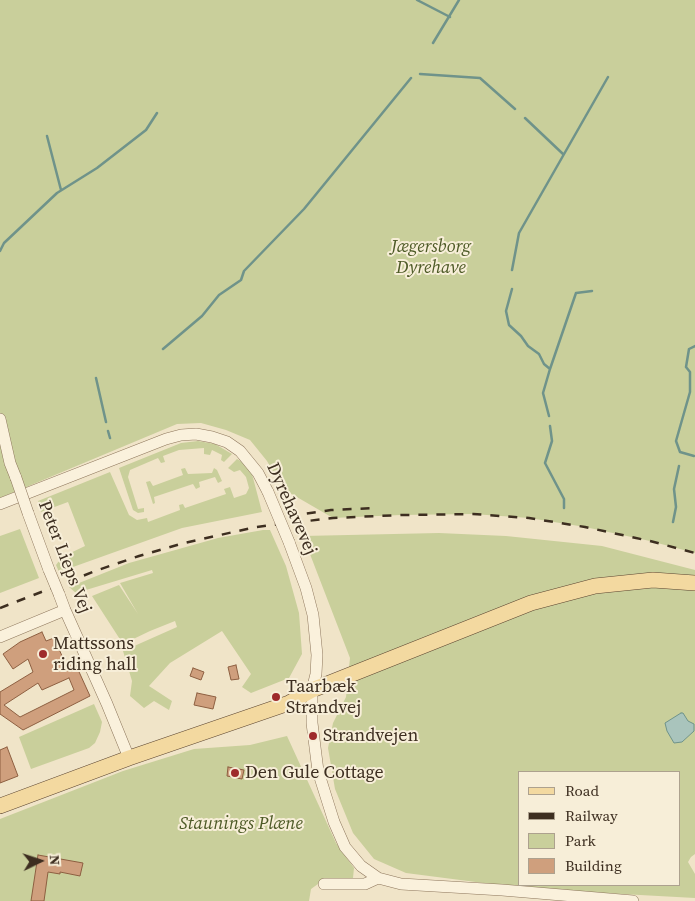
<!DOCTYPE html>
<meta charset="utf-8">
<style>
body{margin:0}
#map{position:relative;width:695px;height:901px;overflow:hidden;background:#f0e4c8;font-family:"Source Serif 4",serif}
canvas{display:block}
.legend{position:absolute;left:518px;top:771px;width:162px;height:115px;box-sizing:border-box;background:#f7eed8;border:1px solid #ada18e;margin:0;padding:6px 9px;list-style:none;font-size:15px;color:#3d2e20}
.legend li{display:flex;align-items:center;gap:10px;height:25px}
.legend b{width:25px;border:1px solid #ada18e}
.north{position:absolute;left:15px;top:836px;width:50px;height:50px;-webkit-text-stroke:4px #f7eed8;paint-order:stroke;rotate:86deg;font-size:14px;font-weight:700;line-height:20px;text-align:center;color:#3d2e20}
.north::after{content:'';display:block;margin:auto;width:18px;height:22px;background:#3d2e20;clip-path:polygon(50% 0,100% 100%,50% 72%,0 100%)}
</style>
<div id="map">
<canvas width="695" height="901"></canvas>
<ul class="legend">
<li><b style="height:6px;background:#f3d9a0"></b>Road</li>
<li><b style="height:6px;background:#3d2e20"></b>Railway</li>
<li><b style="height:14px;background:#c9cf9b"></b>Park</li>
<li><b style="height:14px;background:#cf9f7d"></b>Building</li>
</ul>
<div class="north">N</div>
</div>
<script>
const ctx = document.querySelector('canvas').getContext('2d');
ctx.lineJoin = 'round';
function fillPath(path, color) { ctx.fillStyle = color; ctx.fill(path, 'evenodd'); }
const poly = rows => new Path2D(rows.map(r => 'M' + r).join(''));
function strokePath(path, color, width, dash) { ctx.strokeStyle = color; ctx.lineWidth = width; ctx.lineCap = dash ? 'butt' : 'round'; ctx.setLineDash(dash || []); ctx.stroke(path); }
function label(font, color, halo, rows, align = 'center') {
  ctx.font = font + ' "Source Serif 4",serif'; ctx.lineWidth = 4; ctx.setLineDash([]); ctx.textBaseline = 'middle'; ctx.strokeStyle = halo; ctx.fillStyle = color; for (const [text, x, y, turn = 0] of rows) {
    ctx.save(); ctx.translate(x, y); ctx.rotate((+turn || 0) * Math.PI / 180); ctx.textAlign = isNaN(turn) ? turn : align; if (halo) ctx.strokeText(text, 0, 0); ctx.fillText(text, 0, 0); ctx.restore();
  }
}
fillPath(poly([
 [0,0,695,0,695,553,650,541,585,527,529,518,473,514,401,515,333,518,283,489,267,461,250,440,226,430,201,423,177,424,0,498],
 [198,441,215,444,232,454,224,462,221,460,222,455,212,450,210,455,204,454,204,448,179,450,163,456,165,462,161,463,158,458,130,470,128,477,138,509,144,508,144,512,138,513,133,510,119,468,181,443],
 [237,459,244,463,252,474,262,512,182,528,59,572,56,565,62,557,85,546,68,502,41,512,38,501,110,472,129,515,137,520,147,518,148,522,180,510,179,505,183,504,185,508,226,494,224,489,230,487,234,498,246,494,249,488,246,477,240,470,234,472,228,468],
 [185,468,188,474,212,473,214,468,217,470,222,481,218,483,215,477,199,482,200,487,196,489,193,484,154,497,155,503,153,504,146,482,150,481,153,486,183,475,181,469],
 [20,529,39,578,0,593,0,536],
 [263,530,270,530,286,566,299,613,302,654,289,678,251,693,242,687,251,674,222,631,170,663,149,686,172,701,169,710,154,701,144,708,130,696,132,681,123,651,177,627,175,621,150,631,123,644,92,596,119,585,138,614,120,583,153,573,152,570,76,593,69,587,129,563,218,538],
 [439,533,506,536,602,546,695,570,695,854,691,857,688,862,695,874,695,898,530,889,406,873,374,859,353,833,335,789,328,748,333,723,346,697,350,658,303,536],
 [519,772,679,772,679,885,519,885],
 [94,704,102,722,100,732,95,743,89,748,31,769,19,737],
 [287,736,336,843,354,868,353,878,325,879,311,889,309,901,0,901,0,819,123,771,194,749,250,745]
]), '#c9cf9b');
const water = poly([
 [681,713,683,713,688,721,694,724,694,731,682,742,674,743,667,731,665,723,681,713]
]);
fillPath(water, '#a9c4bc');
strokePath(water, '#6f938a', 1);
strokePath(poly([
 [417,0,450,17],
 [433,43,459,0],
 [420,74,480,78,515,109],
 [525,118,563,154],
 [47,136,61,190],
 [0,251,4,243,57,193,97,168,146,130,157,113],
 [512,270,519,233,608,77],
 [512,289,506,311,509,325,521,336,528,346,539,354,544,364,550,369,543,393,549,416],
 [163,349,202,316,219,295,241,280,244,271,304,209,411,78],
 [550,369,576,293,592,291],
 [96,378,106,422],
 [550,426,552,441,545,463,564,499,564,508],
 [108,431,110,438],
 [694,456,680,452,676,441,690,392,690,372,686,367,689,349,695,346],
 [673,522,676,507,674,489,679,466]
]), '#6f938a', 2.5);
const building = poly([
 [42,632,46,641,54,638,67,667,75,663,90,696,23,730,0,714,0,692,33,672,28,659,13,669,3,654,20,642,42,632],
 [69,678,74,690,20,717,4,705,38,683,42,690,69,678],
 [236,665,239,679,231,680,228,667,236,665],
 [193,668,204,672,201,680,190,676,193,668],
 [197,693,216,697,213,709,194,705,197,693],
 [7,747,18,776,0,783,0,750,7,747],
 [228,767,244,770,242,779,227,776,228,767],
 [38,855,83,863,80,876,60,872,60,874,48,872,44,901,31,901,38,855]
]);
fillPath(building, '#cf9f7d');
strokePath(building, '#8d5f41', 1);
const minor = poly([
 [0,419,10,463,16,478],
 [0,504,166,439,181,435,196,434,212,437,227,442,240,451,258,473,268,492],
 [28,513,49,570],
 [289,542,306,588,313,615,317,655,316,674,312,690,312,723,318,771,334,822,345,847,361,866,378,878,401,884,502,890,633,901],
 [59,594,65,610,107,704,129,758],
 [0,637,65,610],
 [324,884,365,884,378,878]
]);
const major = poly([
 [0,806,129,758,289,703,312,690,531,603,595,586,653,580,695,583]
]);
strokePath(minor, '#8d765c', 12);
strokePath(major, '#5b4430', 16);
strokePath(minor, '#faf1dc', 11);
strokePath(major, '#f3d9a0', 15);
strokePath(poly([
 [289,516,331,510,377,508],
 [0,608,98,570,139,556,184,543,256,527,333,518,401,515,473,514,529,518,585,527,650,541,695,553]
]), '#3d2e20', 2.5, [9, 9]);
const minorBridge = poly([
 [16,478,28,513],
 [268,492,289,542],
 [49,570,59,594]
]);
strokePath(minorBridge, '#8d765c', 12, []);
strokePath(minorBridge, '#faf1dc', 11);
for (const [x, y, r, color] of [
 [43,654,5,"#9e2a2b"],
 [276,697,5,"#9e2a2b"],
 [313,736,5,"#9e2a2b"],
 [235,773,5,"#9e2a2b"]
]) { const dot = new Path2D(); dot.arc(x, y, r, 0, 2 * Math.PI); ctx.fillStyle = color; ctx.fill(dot); strokePath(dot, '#f7eed8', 2); }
label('italic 18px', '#4d5a26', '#f7eed8', [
 ["Jægersborg",431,247],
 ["Dyrehave",431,268],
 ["Staunings Plæne",241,824]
]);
label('18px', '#3d2e20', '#f7eed8', [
 ["Dyrehavevej",291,509,66],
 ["Peter Lieps Vej",64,557,69]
]);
label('18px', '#3d2e20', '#f7eed8', [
 ["Mattssons",53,644],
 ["riding hall",53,665],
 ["Taarbæk",286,687],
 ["Strandvej",286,708],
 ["Strandvejen",323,736],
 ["Den Gule Cottage",245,773]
], 'left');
</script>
